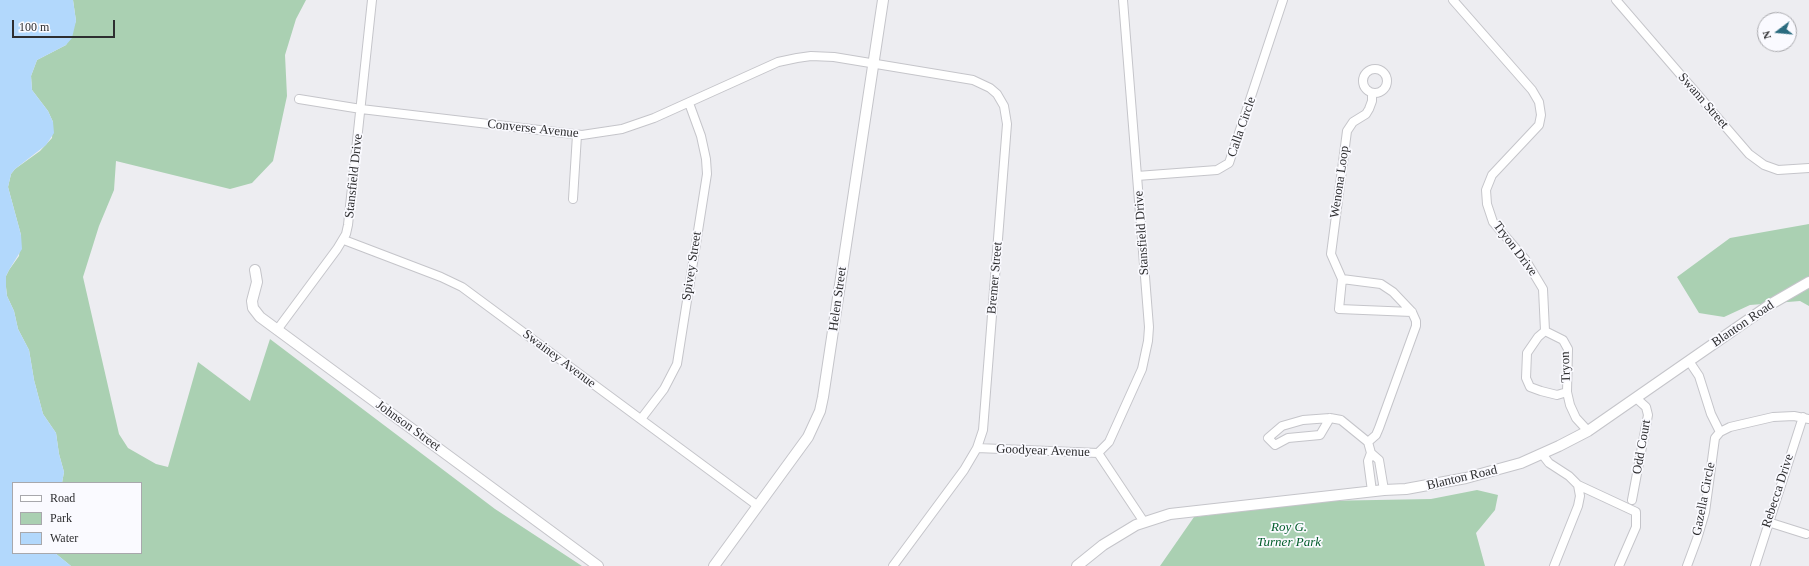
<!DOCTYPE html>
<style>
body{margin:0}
#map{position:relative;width:1809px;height:566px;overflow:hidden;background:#ededf1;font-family:Georgia,serif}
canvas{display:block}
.legend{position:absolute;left:12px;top:482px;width:130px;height:72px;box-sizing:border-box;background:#fafaff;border:1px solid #a8a8ac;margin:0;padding:5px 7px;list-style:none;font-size:12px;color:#2e2e30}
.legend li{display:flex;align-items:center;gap:8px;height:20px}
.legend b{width:20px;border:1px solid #a8a8ac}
.north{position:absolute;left:1757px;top:12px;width:40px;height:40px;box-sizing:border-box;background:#fafaff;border:1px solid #a8a8ac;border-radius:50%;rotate:254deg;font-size:11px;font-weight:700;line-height:16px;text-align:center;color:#2e2e30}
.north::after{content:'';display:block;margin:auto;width:14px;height:18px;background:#2a6b7f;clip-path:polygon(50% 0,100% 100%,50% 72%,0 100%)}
.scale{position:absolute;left:12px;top:20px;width:103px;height:18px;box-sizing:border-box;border:2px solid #2e2e30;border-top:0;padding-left:5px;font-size:12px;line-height:14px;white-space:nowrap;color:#2e2e30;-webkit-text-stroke:3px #fafaff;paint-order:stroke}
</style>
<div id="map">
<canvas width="1809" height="566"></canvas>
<ul class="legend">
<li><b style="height:5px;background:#fff"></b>Road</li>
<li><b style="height:11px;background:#aad0b2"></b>Park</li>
<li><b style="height:11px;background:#b2d8fc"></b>Water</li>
</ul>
<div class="north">N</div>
<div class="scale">100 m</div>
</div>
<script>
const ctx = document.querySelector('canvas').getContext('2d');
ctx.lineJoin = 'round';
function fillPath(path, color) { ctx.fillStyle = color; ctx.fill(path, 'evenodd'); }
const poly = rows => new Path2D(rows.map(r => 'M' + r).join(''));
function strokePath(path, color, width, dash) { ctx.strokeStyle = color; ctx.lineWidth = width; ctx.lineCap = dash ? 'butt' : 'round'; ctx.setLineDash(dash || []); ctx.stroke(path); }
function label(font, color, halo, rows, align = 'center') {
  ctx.font = font + ' Georgia,serif'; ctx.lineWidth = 3.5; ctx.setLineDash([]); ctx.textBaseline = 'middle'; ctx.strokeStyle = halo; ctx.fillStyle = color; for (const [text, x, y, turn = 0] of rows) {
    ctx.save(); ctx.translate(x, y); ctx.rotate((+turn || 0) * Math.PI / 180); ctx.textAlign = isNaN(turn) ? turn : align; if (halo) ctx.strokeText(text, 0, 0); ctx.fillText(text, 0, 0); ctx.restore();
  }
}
fillPath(poly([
 [73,0,306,0,296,19,285,55,287,96,273,161,252,183,230,189,116,161,114,190,99,226,83,277,119,434,128,448,156,464,168,467,198,362,250,401,270,339,495,509,582,566,71,566,55,553,141,553,141,483,62,483,64,472,59,454,56,433,43,414,34,380,29,350,18,329,14,311,7,296,6,287,6,276,9,270,19,256,21,235,8,187,11,174,15,169,40,151,52,138,53,122,48,111,32,90,31,76,37,60,66,45,76,21],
 [1809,224,1809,306,1800,301,1750,305,1724,317,1699,313,1677,277,1730,238],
 [1477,490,1498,495,1495,510,1476,533,1485,566,1160,566,1194,517,1321,501,1431,499]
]), '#aad0b2');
fillPath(poly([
 [0,0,73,0,76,21,72,38,66,45,37,60,31,76,32,90,48,111,53,122,54,133,46,145,15,169,11,174,8,187,21,235,22,249,9,270,6,276,6,287,7,296,14,311,18,329,29,350,34,380,43,414,56,433,59,454,64,472,62,483,13,483,13,553,55,553,71,566,0,566]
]), '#b2d8fc');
const minor = poly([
 [1453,0,1532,90,1539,102,1541,115,1539,125,1492,175,1486,190,1487,204,1493,222,1525,259,1543,289,1545,331,1538,337,1527,353,1526,378,1530,387,1541,391,1557,395,1567,392],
 [1616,0,1749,154,1764,165,1778,170,1809,168],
 '1363 81a12 12 0 1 1 24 0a12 12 0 1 1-24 0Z',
 [299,99,361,109,582,135,622,129,654,118,778,62,797,58,811,56,834,57,973,80,990,88,997,94,1004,106,1007,124,983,430,977,448,964,470,893,566],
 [1137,176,1217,170,1229,163,1283,0],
 [573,199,577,135],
 [344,240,441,277,462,287,758,506],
 [1342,279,1331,254,1347,131,1353,122,1366,114,1369,109,1372,101,1372,93],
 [277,330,337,249,346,234,348,225,372,0],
 [1545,331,1563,340,1568,349,1567,392,1570,405,1576,418,1588,431],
 [1689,361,1699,376,1711,414,1720,432],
 [1330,418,1320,435,1288,438,1275,445,1268,438,1282,426,1303,420,1330,418,1341,420,1368,442,1371,453,1368,461,1372,491],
 [641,419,664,389,677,364,707,174,706,159,701,136,689,103],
 [1368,442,1376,435,1379,428,1416,326,1416,321,1412,312,1393,292,1381,284,1342,279,1339,309,1412,312],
 [977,448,1098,453,1144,522],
 [1098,453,1109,442,1142,369,1148,341,1149,327,1123,0],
 [1371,453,1379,460,1384,490],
 [1542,454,1549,463,1569,476,1578,485],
 [1632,500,1648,415,1646,407,1636,398],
 [1768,522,1806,534],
 [1554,566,1578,506,1580,496,1578,485,1636,512,1636,527,1619,566],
 [1687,566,1697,539,1705,512,1715,438,1720,432,1730,427,1773,417,1794,416,1809,419],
 [1755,566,1803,417]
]);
const tertiary = poly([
 [255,270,257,282,252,301,253,308,260,317,598,566],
 [714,566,808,437,820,411,823,397,883,0],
 [1077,566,1103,545,1136,525,1170,514,1384,490,1406,489,1466,478,1521,463,1559,446,1588,431,1771,304,1809,282]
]);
strokePath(minor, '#c5c5ca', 10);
strokePath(tertiary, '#c5c5ca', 12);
strokePath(minor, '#fff', 8);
strokePath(tertiary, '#fff', 10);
label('13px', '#2e2e30', '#fafaff', [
 ["Swann Street",1703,101,49],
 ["Calla Circle",1242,127,-71],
 ["Converse Avenue",533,129,6],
 ["Stansfield Drive",354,176,-84],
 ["Wenona Loop",1340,182,-82],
 ["Stansfield Drive",1142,233,-94],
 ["Tryon Drive",1515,249,53],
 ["Spivey Street",692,266,-81],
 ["Bremer Street",995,278,-85],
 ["Helen Street",838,299,-82],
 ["Blanton Road",1743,324,-34],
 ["Swainey Avenue",559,359,37],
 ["Tryon",1566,367,-92],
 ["Johnson Street",408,426,36],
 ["Odd Court",1642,447,-80],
 ["Goodyear Avenue",1043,451,2],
 ["Blanton Road",1462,478,-13],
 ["Rebecca Drive",1778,491,-72],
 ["Gazella Circle",1704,499,-79]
]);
label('italic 13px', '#025d2b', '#fafaff', [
 ["Roy G.",1289,528],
 ["Turner Park",1289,543]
]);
</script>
